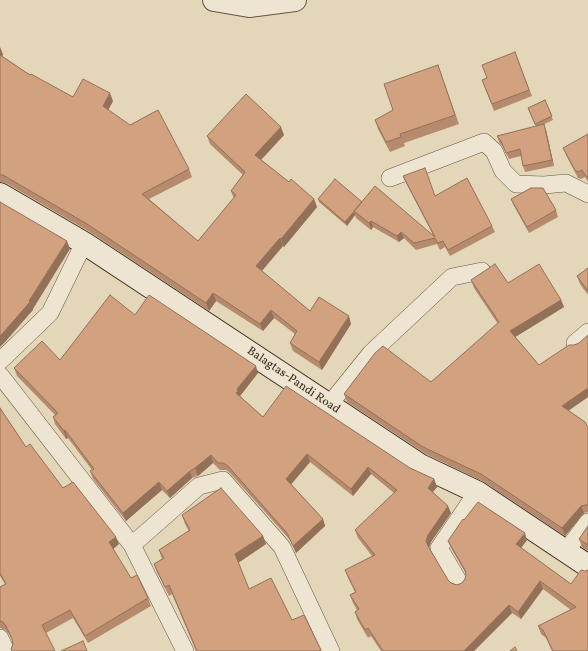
<!DOCTYPE html>
<style>
body{margin:0}
canvas{display:block;background:#e4d7b9}
</style>
<canvas width="588" height="651"></canvas>
<script>
const ctx = document.querySelector('canvas').getContext('2d');
ctx.lineJoin = 'round';
const poly = rows => new Path2D(rows.map(r => 'M' + r).join(''));
function strokePath(path, color, width, dash) { ctx.strokeStyle = color; ctx.lineWidth = width; ctx.lineCap = dash ? 'butt' : 'round'; ctx.setLineDash(dash || []); ctx.stroke(path); }
function fillPath(path, color) { ctx.fillStyle = color; ctx.fill(path, 'evenodd'); }
function label(font, color, halo, rows, align = 'center') {
  ctx.font = font + ' Vollkorn,serif'; ctx.lineWidth = 4; ctx.setLineDash([]); ctx.textBaseline = 'middle'; ctx.strokeStyle = halo; ctx.fillStyle = color; for (const [text, x, y, turn = 0] of rows) {
    ctx.save(); ctx.translate(x, y); ctx.rotate((+turn || 0) * Math.PI / 180); ctx.textAlign = isNaN(turn) ? turn : align; if (halo) ctx.strokeText(text, 0, 0); ctx.fillText(text, 0, 0); ctx.restore();
  }
}
const minor = poly([
 [390,178,484,142,494,151,503,171,516,184,544,185,566,183,588,194],
 [575,343,588,332],
 [0,361,50,313,84,243],
 [0,375,132,545,185,651],
 [329,405,371,353,452,277,482,271],
 [132,545,199,486,223,480,282,547,331,651],
 [566,551,588,522],
 [459,582,439,548,477,492],
 [0,638,6,651]
]);
const tertiary = poly([
 [214,0,249,6,295,0]
]);
const secondary = poly([
 [0,194,84,243,420,465,477,492,588,566]
]);
strokePath(minor, '#645640', 18);
strokePath(tertiary, '#645640', 24);
strokePath(secondary, '#3a2b18', 24);
strokePath(minor, '#ede5d2', 17);
strokePath(tertiary, '#ede5d2', 22);
strokePath(secondary, '#ede5d2', 22);
fillPath(poly([
 [0,47,3,55,2,56,30,75,73,97,113,101,108,110,189,169,192,177,149,199,198,241,234,199,231,191,243,175,210,144,207,136,284,135,261,160,289,182,314,199,317,207,284,247,283,246,262,271,310,311,351,324,322,370,293,351,290,343,295,334,274,318,263,331,216,301,209,311,90,232,6,183,0,182],
 [515,52,532,96,494,111,482,80,487,78],
 [438,65,459,124,404,143,405,146,390,152,378,129,375,120,393,110],
 [545,100,553,120,542,125,546,130,554,166,525,172,523,166,521,156,509,159,503,147,499,142,497,136,536,127,528,108],
 [588,134,588,182,585,177,581,179,578,178,566,155,563,148],
 [403,176,435,196,492,226,495,232,450,256,445,247,440,250,437,244,416,250,404,238,399,242,373,227,371,230,356,218,355,215,347,226,319,202,318,199,362,202,433,235,406,183],
 [511,199,556,210,558,217,529,233,514,206],
 [588,268,588,295,580,284,577,276],
 [471,280,508,283,561,300,564,307,515,337,539,365,574,345,579,343,588,397,568,411,588,427,588,512,584,513,565,536,484,482,426,454,347,402,344,394,431,382,498,324,474,288],
 [135,315,258,373,240,396,241,397,263,417,410,468,434,479,437,487,433,492,451,513,431,542,429,548,448,580,451,583,457,585,462,583,465,579,466,574,451,548,448,541,464,520,527,540,521,548,571,584,588,651,552,651,546,638,541,634,538,626,571,610,543,589,521,619,512,613,474,651,381,651,371,636,368,638,357,619,355,612,357,610,353,603,350,595,355,592,348,578,345,570,372,556,358,538,355,530,394,493,371,474,353,496,310,462,291,484,323,519,325,526,296,553,290,540,230,473,226,470,220,470,213,463,198,476,192,478,170,498,162,490,126,521,93,479,90,471,92,470,68,438,66,439,55,424,53,417,55,415,17,376,14,368,60,360],
 [0,408,26,447,63,488,119,544,113,549,131,578,148,598,151,606,88,643,73,618,46,633,13,644,13,642,9,634,5,630,0,628,0,587,5,584,0,576],
 [182,515,263,536,266,544,238,563,249,589,292,620,304,615,321,651,196,651,172,594,169,596,157,572,154,564,162,559,159,550,189,531,185,524],
 [588,526,588,551,582,547,579,539]
]), '#b58a6d');
fillPath(poly([
 [0,47,3,55,0,58],
 [110,93,113,101,106,114,103,106],
 [544,124,546,130,554,166,552,160],
 [281,127,284,135,258,163,255,155],
 [314,199,317,207,284,247,281,239],
 [354,212,355,215,347,226,345,222],
 [371,221,373,227,371,230,369,223],
 [401,232,404,238,399,242,397,236],
 [280,238,283,246,259,274,256,266],
 [67,241,70,249,33,309,33,310,6,341,0,347,0,336,29,301],
 [213,293,216,301,209,311,206,303],
 [561,300,564,307,512,339,510,331],
 [271,310,274,318,263,331,260,324],
 [349,316,351,324,322,370,319,362],
 [256,366,258,373,240,396,241,398,236,393,237,389],
 [588,388,588,397,565,413,562,406],
 [65,430,68,438,66,439,64,431],
 [307,454,310,462,289,487,286,479],
 [211,455,213,463,198,476,195,468],
 [368,467,371,474,353,496,351,489],
 [190,471,192,478,170,498,167,491],
 [434,479,437,487,430,495,428,488],
 [159,482,162,490,126,521,123,513],
 [448,506,451,513,431,542,429,548,430,553,426,541,428,535],
 [581,506,584,513,565,536,562,528],
 [323,519,325,526,296,553,293,546],
 [525,533,527,540,518,552,516,544],
 [263,536,266,544,238,563,235,554],
 [116,537,119,544,112,550,109,542],
 [540,581,543,589,521,619,518,612],
 [509,605,512,613,474,651,464,651]
]), '#937159');
const building = poly([
 [515,52,529,90,492,104,482,80,487,78,482,65,515,52],
 [0,55,30,75,31,74,73,97,83,79,110,93,103,106,130,125,158,110,189,169,142,194,198,241,236,195,231,191,245,172,207,136,246,94,281,127,255,155,289,182,291,179,314,199,281,239,280,238,256,266,310,311,319,297,349,316,319,362,290,343,297,331,271,310,260,324,213,293,206,303,87,224,3,175,0,175,0,55],
 [438,65,455,115,400,134,401,137,386,142,375,120,393,110,384,84,438,65],
 [545,100,552,116,535,124,528,108,545,100],
 [544,124,552,160,523,166,520,149,506,153,501,141,497,136,544,124],
 [588,134,588,177,586,176,582,170,578,172,575,170,563,148,588,134],
 [425,168,435,196,467,178,492,226,448,250,443,241,438,243,435,238,414,243,401,232,397,236,371,221,369,223,354,211,375,186,435,237,403,176,425,168],
 [335,179,362,202,345,222,318,199,335,179],
 [531,188,543,188,556,210,527,227,511,199,531,188],
 [0,202,67,241,29,301,30,302,3,333,0,336,0,202],
 [495,264,508,283,539,264,561,300,510,331,539,365,569,345,574,345,579,343,588,335,588,388,562,406,585,422,588,427,588,505,586,505,581,506,562,528,481,474,423,447,344,394,375,353,383,346,431,382,499,322,471,280,495,264],
 [588,268,588,291,577,276,588,268],
 [110,295,135,315,149,295,256,366,237,389,238,391,236,393,263,417,286,386,410,468,434,479,428,488,448,506,428,535,426,541,428,546,448,580,451,583,457,585,462,583,465,579,466,574,465,570,448,541,463,519,464,520,478,502,525,533,516,544,571,584,581,570,585,571,588,570,588,651,553,651,543,630,538,626,576,607,540,581,518,612,509,605,464,651,383,651,368,628,365,630,355,612,359,609,350,595,356,592,345,570,375,555,355,530,397,490,368,467,351,489,307,454,286,479,323,519,293,546,287,533,228,466,223,463,218,463,211,455,195,468,190,471,167,491,159,482,123,513,90,471,94,469,65,430,64,431,53,417,58,413,14,368,42,341,60,360,110,295],
 [0,408,26,447,30,444,63,488,73,482,116,537,109,542,131,578,137,575,148,598,85,636,70,610,42,625,55,651,12,651,11,649,13,644,12,639,6,626,3,622,0,621,0,587,6,584,0,573,0,408],
 [221,488,263,536,235,554,249,589,271,578,292,620,304,615,321,650,319,651,197,651,169,585,165,587,154,564,164,558,159,550,190,530,182,515,221,488],
 [588,526,588,545,579,539,588,526],
 [83,641,87,651,61,651,83,641],
 [515,647,517,651,510,651,515,647]
]);
fillPath(building, '#d2a17f');
strokePath(building, '#937159', 1);
label('12px', '#3a2b18', '#ede5d2', [
 ["Balagtas-Pandi Road",293,381,34]
]);
</script>
